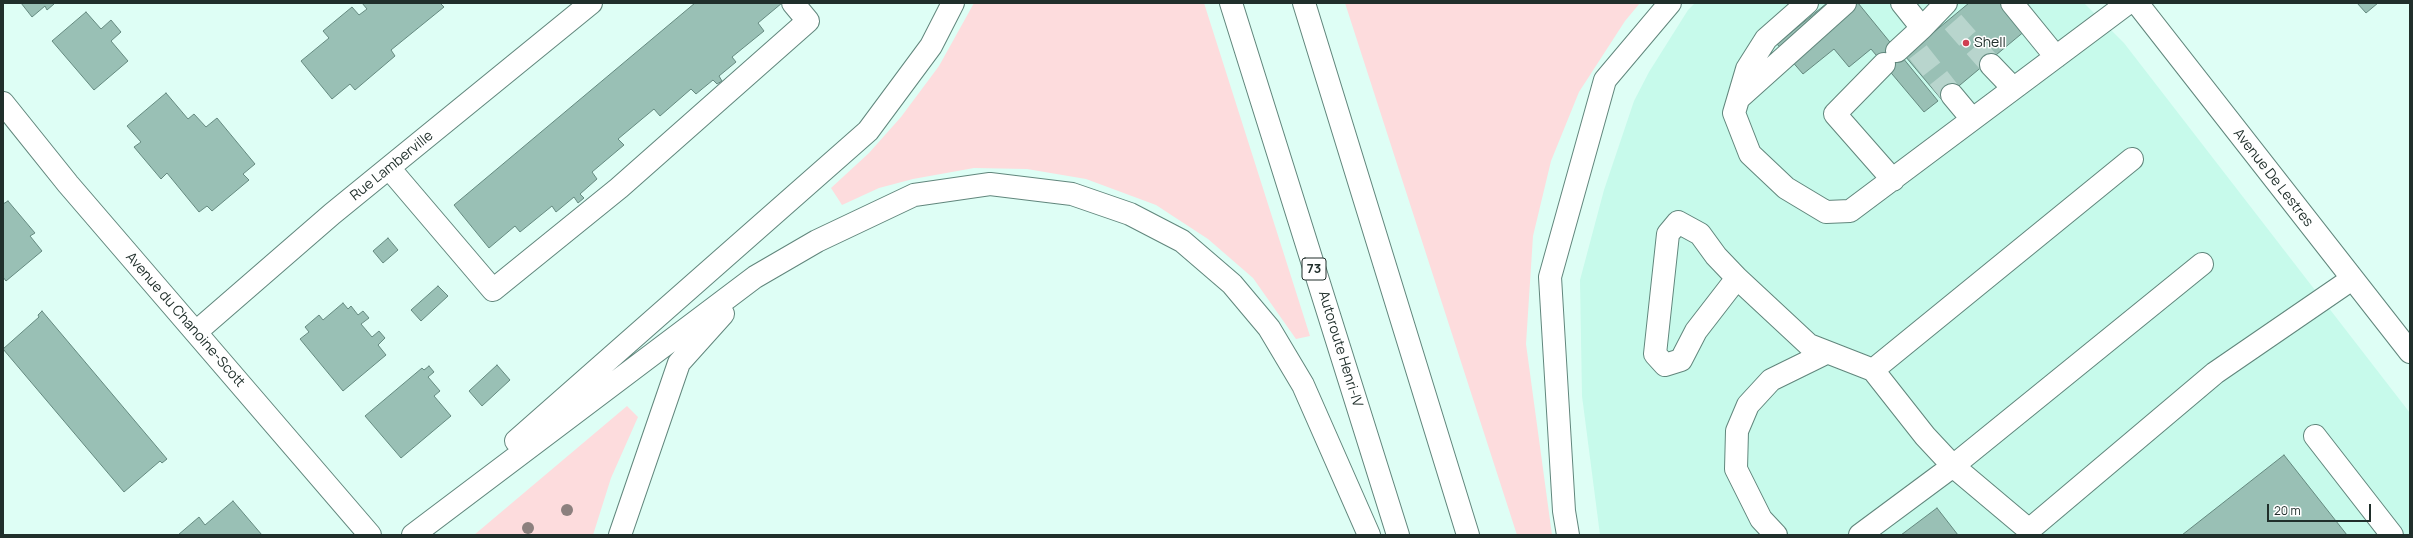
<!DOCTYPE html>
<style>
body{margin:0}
#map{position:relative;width:2413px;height:538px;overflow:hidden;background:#defef5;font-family:Manrope,sans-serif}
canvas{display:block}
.frame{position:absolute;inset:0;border:4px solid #202f2b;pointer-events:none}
.scale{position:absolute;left:2267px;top:504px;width:104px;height:18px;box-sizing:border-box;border:2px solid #202f2b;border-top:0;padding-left:5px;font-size:12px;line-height:14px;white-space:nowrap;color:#202f2b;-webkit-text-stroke:3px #fff;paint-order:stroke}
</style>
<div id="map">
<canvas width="2413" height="538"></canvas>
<div class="frame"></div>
<div class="scale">20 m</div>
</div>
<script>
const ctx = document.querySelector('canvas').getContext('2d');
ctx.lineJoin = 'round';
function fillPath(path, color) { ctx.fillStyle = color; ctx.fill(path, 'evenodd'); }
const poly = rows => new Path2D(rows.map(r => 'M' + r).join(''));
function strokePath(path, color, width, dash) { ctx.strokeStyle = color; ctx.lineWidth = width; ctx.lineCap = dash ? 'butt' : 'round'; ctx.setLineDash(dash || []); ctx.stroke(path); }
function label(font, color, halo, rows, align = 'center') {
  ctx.font = font + ' Manrope,sans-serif'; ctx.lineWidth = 3; ctx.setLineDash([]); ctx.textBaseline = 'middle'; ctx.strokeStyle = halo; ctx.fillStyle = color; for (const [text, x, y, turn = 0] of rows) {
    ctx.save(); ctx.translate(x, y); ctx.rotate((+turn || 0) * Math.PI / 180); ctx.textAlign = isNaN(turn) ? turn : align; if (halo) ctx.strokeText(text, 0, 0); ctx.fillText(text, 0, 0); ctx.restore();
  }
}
fillPath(poly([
 [1695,3,2084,3,2124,43,2410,413,2410,535,1600,535,1582,396,1580,280,1604,190,1634,101,1649,72,1688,10]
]), '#c7faeb');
fillPath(poly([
 [974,3,1204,3,1310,336,1296,339,1253,278,1208,239,1156,205,1086,179,1027,169,974,168,913,179,879,188,842,205,831,188,869,153,901,117,939,66],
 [1345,3,1640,3,1625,21,1579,92,1551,161,1533,236,1526,344,1552,535,1517,535],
 [627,406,638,417,611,478,593,535,474,535]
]), '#fddcdd');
const building = poly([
 [21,3,54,3,54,4,47,10,45,6,32,17,21,3],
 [362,3,440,3,444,7,391,50,395,56,355,90,350,84,332,99,301,61,329,38,323,31,352,7,359,15,367,9,362,3],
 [695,3,782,3,758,23,764,31,732,57,736,62,719,76,722,81,717,84,713,80,696,94,691,89,660,116,654,109,618,139,624,145,592,172,597,179,580,194,584,198,578,203,574,197,556,212,552,206,520,232,515,226,489,248,454,205,695,3],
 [1827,3,1858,3,1938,101,1924,112,1871,49,1849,67,1834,49,1803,74,1777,44,1827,3],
 [1969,3,2003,3,2026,30,1942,100,1905,56,1969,3],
 [2357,3,2378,3,2366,13,2357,3],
 [86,12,101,29,111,20,121,32,111,41,128,61,94,90,52,41,86,12],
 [166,93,188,119,194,114,206,127,217,118,255,164,243,174,249,180,212,211,207,206,199,212,167,173,161,179,134,147,141,142,127,126,166,93],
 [8,201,35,233,30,236,42,251,6,281,3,277,3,204,8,201],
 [388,238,398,250,383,263,373,251,388,238],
 [438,286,448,296,421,321,411,310,438,286],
 [343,303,348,309,351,306,358,315,363,311,369,318,361,324,372,337,379,331,385,338,378,345,386,355,343,391,300,339,309,332,305,327,319,315,323,320,343,303],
 [42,311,167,459,162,463,160,461,124,492,3,349,39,317,38,315,42,311],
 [497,365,510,380,482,406,469,391,497,365],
 [429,366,434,372,428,377,440,391,434,396,451,416,401,458,365,416,422,368,424,370,429,366],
 [2284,455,2347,535,2182,535,2284,455],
 [233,501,262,535,178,535,199,517,205,525,233,501],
 [1937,508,1958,535,1901,535,1937,508]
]);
fillPath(building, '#99c0b5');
strokePath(building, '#658a80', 1);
strokePath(poly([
 [1953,22,1991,65],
 [1918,52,1952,95]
]), '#b8d5cd', 22, [22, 11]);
const minor = poly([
 [1807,3,1766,39,1747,69,1734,113,1750,154,1786,188,1826,212,1850,211,2128,3],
 [1902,3,1922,28,1946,3],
 [2012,3,2056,57],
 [2137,3,2410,352],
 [1897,51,1922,28],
 [1884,64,1835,114,1893,180],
 [1991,65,2013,88],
 [1952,95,1972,119],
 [1739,98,1845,3],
 [3,103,68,184,370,535],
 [389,168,493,290,619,188,808,21,793,3],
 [2202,264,1953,466,2029,530,2215,373,2352,279],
 [1737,278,1696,331,1681,360,1665,365,1655,354,1668,234,1678,222,1700,234,1716,256,1737,278,1809,345,1873,370],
 [196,332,332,214,591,3],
 [2315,436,2392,535],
 [1776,535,1761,519,1736,469,1737,431,1748,405,1771,380,1826,353],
 [1860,535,1953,466,1925,436,1873,370,2132,159]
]);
const highway = poly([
 [1231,3,1398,535],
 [1304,3,1468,535],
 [516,441,868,131,931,46,953,3],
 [413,535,755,277,817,241,914,195,990,184,1072,194,1130,214,1182,241,1232,284,1269,328,1303,385,1369,535],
 [620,535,679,363,723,314],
 [1568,535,1564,511,1550,277,1605,80,1670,3]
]);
strokePath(minor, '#61867c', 24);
strokePath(highway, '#61867c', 24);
strokePath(minor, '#fff', 22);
strokePath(highway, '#fff', 22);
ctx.fillStyle = '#8c807e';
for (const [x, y] of [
 [567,510],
 [528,528]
]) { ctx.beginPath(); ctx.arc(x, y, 6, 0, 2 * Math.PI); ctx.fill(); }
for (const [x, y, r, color] of [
 [1966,43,4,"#cf3f51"]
]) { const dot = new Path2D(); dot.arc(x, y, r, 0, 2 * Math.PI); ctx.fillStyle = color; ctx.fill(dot); strokePath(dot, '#fff', 1.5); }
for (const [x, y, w] of [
 [1314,269,24]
]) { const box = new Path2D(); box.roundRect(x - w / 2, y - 11, w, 22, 3); ctx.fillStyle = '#fff'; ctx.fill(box); strokePath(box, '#202f2b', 1); }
label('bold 13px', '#202f2b', null, [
 ["73",1314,269]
]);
label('14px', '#202f2b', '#fff', [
 ["Shell",1974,43]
], 'left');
label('14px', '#202f2b', '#fff', [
 ["Rue Lamberville",392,166,-39],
 ["Avenue De Lestres",2273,178,52],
 ["Avenue du Chanoine-Scott",185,320,49],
 ["Autoroute Henri-IV",1340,349,73]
]);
</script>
